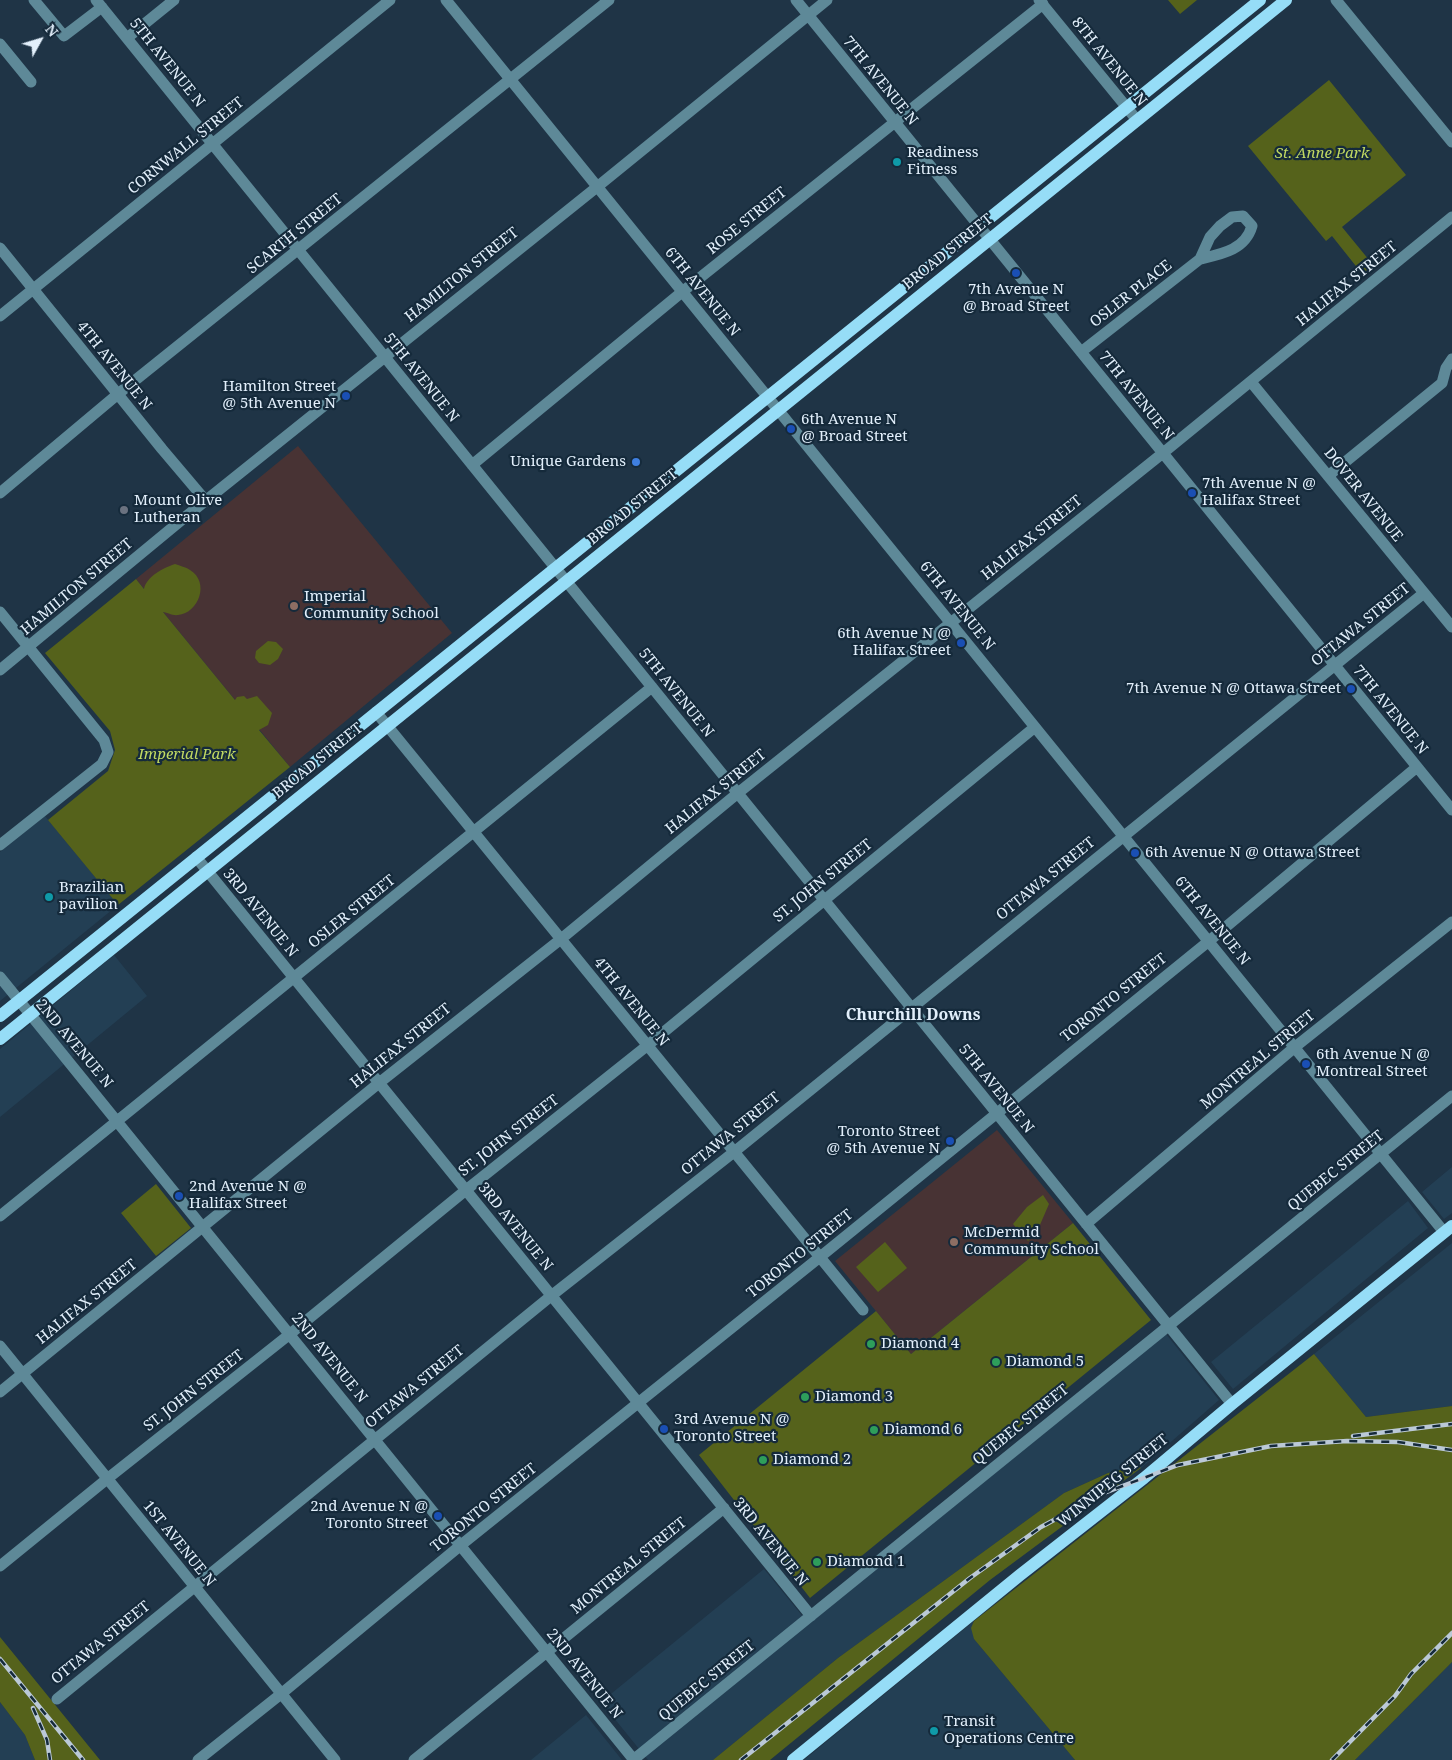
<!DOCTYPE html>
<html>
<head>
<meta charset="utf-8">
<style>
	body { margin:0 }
	#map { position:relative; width:1452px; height:1760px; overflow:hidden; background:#1f3446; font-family:"Noto Serif",serif }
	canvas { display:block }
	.north { position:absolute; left:15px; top:15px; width:50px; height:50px; -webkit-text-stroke:4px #152a3b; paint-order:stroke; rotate:51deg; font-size:14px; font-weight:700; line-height:20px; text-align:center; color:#e2effb }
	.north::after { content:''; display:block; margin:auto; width:18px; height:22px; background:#e2effb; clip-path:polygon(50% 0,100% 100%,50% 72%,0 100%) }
</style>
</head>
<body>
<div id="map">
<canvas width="1452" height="1760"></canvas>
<div class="north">N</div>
</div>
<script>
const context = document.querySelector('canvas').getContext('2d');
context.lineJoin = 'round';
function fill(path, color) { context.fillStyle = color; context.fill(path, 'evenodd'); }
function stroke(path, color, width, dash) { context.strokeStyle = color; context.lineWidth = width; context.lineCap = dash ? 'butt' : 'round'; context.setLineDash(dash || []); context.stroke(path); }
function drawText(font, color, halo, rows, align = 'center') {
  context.font = font + ' "Noto Serif",serif'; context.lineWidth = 4.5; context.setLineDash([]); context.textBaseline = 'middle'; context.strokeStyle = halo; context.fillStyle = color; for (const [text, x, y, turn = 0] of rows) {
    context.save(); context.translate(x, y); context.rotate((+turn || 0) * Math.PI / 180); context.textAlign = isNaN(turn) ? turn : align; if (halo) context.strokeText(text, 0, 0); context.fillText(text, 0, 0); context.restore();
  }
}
fill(new Path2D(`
	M45 816 118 905 0 1001V852Z
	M114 955 147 996 0 1117V1049Z
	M1452 1167V1213L1444 1219 1422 1192Z
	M1408 1201 1428 1228 1233 1389 1211 1362Z
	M1452 1243V1406L1366 1417 1314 1354Z
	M1166 1334 1219 1400 1141 1468 1132 1462 1121 1470 1108 1473 1064 1493 838 1658 713 1760H648L601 1702 764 1569 809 1624Z
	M974 1621V1639L1075 1760H804Z
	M1452 1662V1760H1355Z
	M0 1702 25 1735 35 1760H0Z
	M586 1715 622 1760H531Z`), '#233f54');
fill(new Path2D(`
	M298 446 452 633 290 767 136 579Z
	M997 1130 1073 1223 911 1354 835 1261Z`), '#483334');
fill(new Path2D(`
	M1168 0H1197L1180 14Z
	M1329 80 1406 175 1342 227 1374 266 1363 275 1332 236 1326 241 1248 146Z
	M175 564C180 566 186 567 190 570 210 582 199 613 178 615 173 616 166 612 163 612L235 700 237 697 244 696 247 699 257 696 272 713 268 725 259 730 290 767 118 905 48 820 108 771 115 750 110 731 45 653 136 579 144 589C147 576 163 568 175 564Z
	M268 641 276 642 283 649 278 659 270 665 259 663 255 658 256 651Z
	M156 1184 191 1228 156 1256 121 1213Z
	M1043 1195 1049 1204 1036 1234 1028 1241 1013 1224 1027 1207Z
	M1073 1223 1151 1320 810 1598 699 1455 876 1311 911 1354Z
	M885 1242 907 1268 878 1292 856 1267Z
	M1314 1354 1366 1417 1452 1406V1662L1355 1760H1075L974 1639 971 1628 974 1621Z
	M1132 1462 1141 1468 990 1580 770 1760H713L838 1658 1064 1493 1108 1473 1121 1470Z
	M0 1637 100 1760H35L25 1735 0 1702Z`), '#55621b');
stroke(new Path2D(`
	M34 0 64 36 102 7
	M96 0 1232 1404
	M446 0 1444 1232
	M796 0 1452 810
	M1039 0 1137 120
	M1336 0 1452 142
	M127 38 174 0
	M0 44 31 82
	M0 248 162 449 206 501
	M0 316 390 0
	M1081 352 1200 259C1222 254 1245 250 1252 226L1243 216 1232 217 1220 226 1210 237 1200 259
	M1251 382 1452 627
	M472 465 682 292 1043 4
	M1328 476 1442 383 1446 368 1452 359
	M0 493 118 394 609 0
	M0 612 104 740 108 752 102 764 0 845
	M0 670 184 518 597 187 827 0
	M376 712 863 1310
	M196 857 811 1616
	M0 977 634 1760
	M0 1216 652 687
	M1086 1224 1295 1047 1452 922
	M0 1346 335 1760
	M0 1392 379 1083 561 939 738 793 1163 453 1452 217
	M0 1566 107 1479 290 1334 466 1190 648 1045 1035 727
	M57 1699 551 1296 734 1152 1424 593
	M198 1760 281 1694 461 1545 820 1257 1209 941 1417 767
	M414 1760 724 1508
	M633 1760 1452 1096`), '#5e8998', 11);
stroke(new Path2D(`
	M0 1016 1260 0
	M0 1039 1286 0
	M793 1760 1020 1575 1144 1478 1232 1404 1452 1226`), '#96ddf7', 12);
const rail = new Path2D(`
	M1353 1436 1452 1424
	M0 1659 83 1760
	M33 1708 47 1740 50 1760
	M741 1760 970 1578 1041 1527 1104 1493 1178 1465 1271 1446 1347 1441 1398 1442 1452 1450
	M1332 1760 1395 1696 1411 1674 1452 1633`);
stroke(rail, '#bbc9d7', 4.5);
stroke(rail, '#152a3b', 2.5, [8]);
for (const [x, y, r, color] of [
	[897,162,5,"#0f9aa8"],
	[1016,273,5,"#1a4fb4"],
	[346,396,5,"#1a4fb4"],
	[791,429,5,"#1a4fb4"],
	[636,462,5,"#3f7fe0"],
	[1192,493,5,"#1a4fb4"],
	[124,510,5,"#6b7280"],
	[294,606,5,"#8d6e63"],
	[961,643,5,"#1a4fb4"],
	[1351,689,5,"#1a4fb4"],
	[1135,853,5,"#1a4fb4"],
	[49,897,5,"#0f9aa8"],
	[1306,1064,5,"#1a4fb4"],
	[950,1141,5,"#1a4fb4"],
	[179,1196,5,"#1a4fb4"],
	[954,1242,5,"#8d6e63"],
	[871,1344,5,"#2e9e5b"],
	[996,1362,5,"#2e9e5b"],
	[805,1397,5,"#2e9e5b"],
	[664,1429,5,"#1a4fb4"],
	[874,1430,5,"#2e9e5b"],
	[763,1460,5,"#2e9e5b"],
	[438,1516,5,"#1a4fb4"],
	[817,1562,5,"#2e9e5b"],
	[934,1731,5,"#0f9aa8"]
]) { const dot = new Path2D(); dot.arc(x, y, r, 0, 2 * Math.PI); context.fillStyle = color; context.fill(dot); stroke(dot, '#152a3b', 2); }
drawText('15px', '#e2effb', '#152a3b', [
	["8TH AVENUE N",1109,62,51],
	["5TH AVENUE N",167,63,51],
	["7TH AVENUE N",880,81,51],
	["CORNWALL STREET",186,146,-39],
	["ROSE STREET",747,221,-39],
	["SCARTH STREET",295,234,-39],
	["BROAD STREET",948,252,-39],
	["HAMILTON STREET",462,275,-39],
	["HALIFAX STREET",1347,284,-39],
	["6TH AVENUE N",702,292,51],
	["OSLER PLACE",1131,294,-38],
	["4TH AVENUE N",114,366,51],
	["5TH AVENUE N",421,378,51],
	["7TH AVENUE N",1136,396,51],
	["DOVER AVENUE",1363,495,51],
	["BROAD STREET",633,507,-39],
	["HALIFAX STREET",1032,538,-39],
	["HAMILTON STREET",77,587,-40],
	["6TH AVENUE N",957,606,51],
	["OTTAWA STREET",1361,625,-39],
	["5TH AVENUE N",676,693,51],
	["7TH AVENUE N",1390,710,51],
	["BROAD STREET",318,761,-39],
	["HALIFAX STREET",716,792,-39],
	["OTTAWA STREET",1046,879,-39],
	["ST. JOHN STREET",823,881,-39],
	["OSLER STREET",352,912,-39],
	["3RD AVENUE N",260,913,51],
	["6TH AVENUE N",1212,921,51],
	["TORONTO STREET",1114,998,-39],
	["4TH AVENUE N",631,1002,51],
	["2ND AVENUE N",74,1044,50],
	["HALIFAX STREET",401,1046,-39],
	["MONTREAL STREET",1258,1060,-40],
	["5TH AVENUE N",996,1089,51],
	["OTTAWA STREET",731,1134,-39],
	["ST. JOHN STREET",509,1136,-38],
	["QUEBEC STREET",1336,1171,-39],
	["3RD AVENUE N",515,1227,51],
	["TORONTO STREET",800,1254,-39],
	["HALIFAX STREET",87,1302,-39],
	["2ND AVENUE N",329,1358,51],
	["OTTAWA STREET",415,1387,-39],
	["ST. JOHN STREET",194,1391,-38],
	["QUEBEC STREET",1021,1425,-39],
	["WINNIPEG STREET",1113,1481,-39],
	["TORONTO STREET",484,1508,-39],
	["3RD AVENUE N",770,1542,51],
	["1ST AVENUE N",179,1544,51],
	["MONTREAL STREET",629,1566,-39],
	["OTTAWA STREET",101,1643,-39],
	["2ND AVENUE N",584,1674,51],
	["QUEBEC STREET",707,1681,-39]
]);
drawText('15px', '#e2effb', '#152a3b', [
	["Readiness",907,153],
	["Fitness",907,170],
	["7th Avenue N",1016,290,"center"],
	["@ Broad Street",1016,307,"center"],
	["Hamilton Street",336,387,"right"],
	["@ 5th Avenue N",336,404,"right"],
	["6th Avenue N",801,420],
	["@ Broad Street",801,437],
	["Unique Gardens",626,462,"right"],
	["7th Avenue N @",1202,484],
	["Halifax Street",1202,501],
	["Mount Olive",134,501],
	["Lutheran",134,518],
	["Imperial",304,597],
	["Community School",304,614],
	["6th Avenue N @",951,634,"right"],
	["Halifax Street",951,651,"right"],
	["7th Avenue N @ Ottawa Street",1341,689,"right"],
	["6th Avenue N @ Ottawa Street",1145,853],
	["Brazilian",59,888],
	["pavilion",59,905],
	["6th Avenue N @",1316,1055],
	["Montreal Street",1316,1072],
	["Toronto Street",940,1132,"right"],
	["@ 5th Avenue N",940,1149,"right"],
	["2nd Avenue N @",189,1187],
	["Halifax Street",189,1204],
	["McDermid",964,1233],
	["Community School",964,1250],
	["Diamond 4",881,1344],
	["Diamond 5",1006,1362],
	["Diamond 3",815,1397],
	["3rd Avenue N @",674,1420],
	["Toronto Street",674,1437],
	["Diamond 6",884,1430],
	["Diamond 2",773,1460],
	["2nd Avenue N @",428,1507,"right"],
	["Toronto Street",428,1524,"right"],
	["Diamond 1",827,1562],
	["Transit",944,1722],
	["Operations Centre",944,1739]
], 'left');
drawText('italic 15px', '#c1d962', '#152a3b', [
	["St. Anne Park",1322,154],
	["Imperial Park",187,755]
]);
drawText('bold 16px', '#e2effb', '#152a3b', [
	["Churchill Downs",913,1015]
]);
</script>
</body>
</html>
